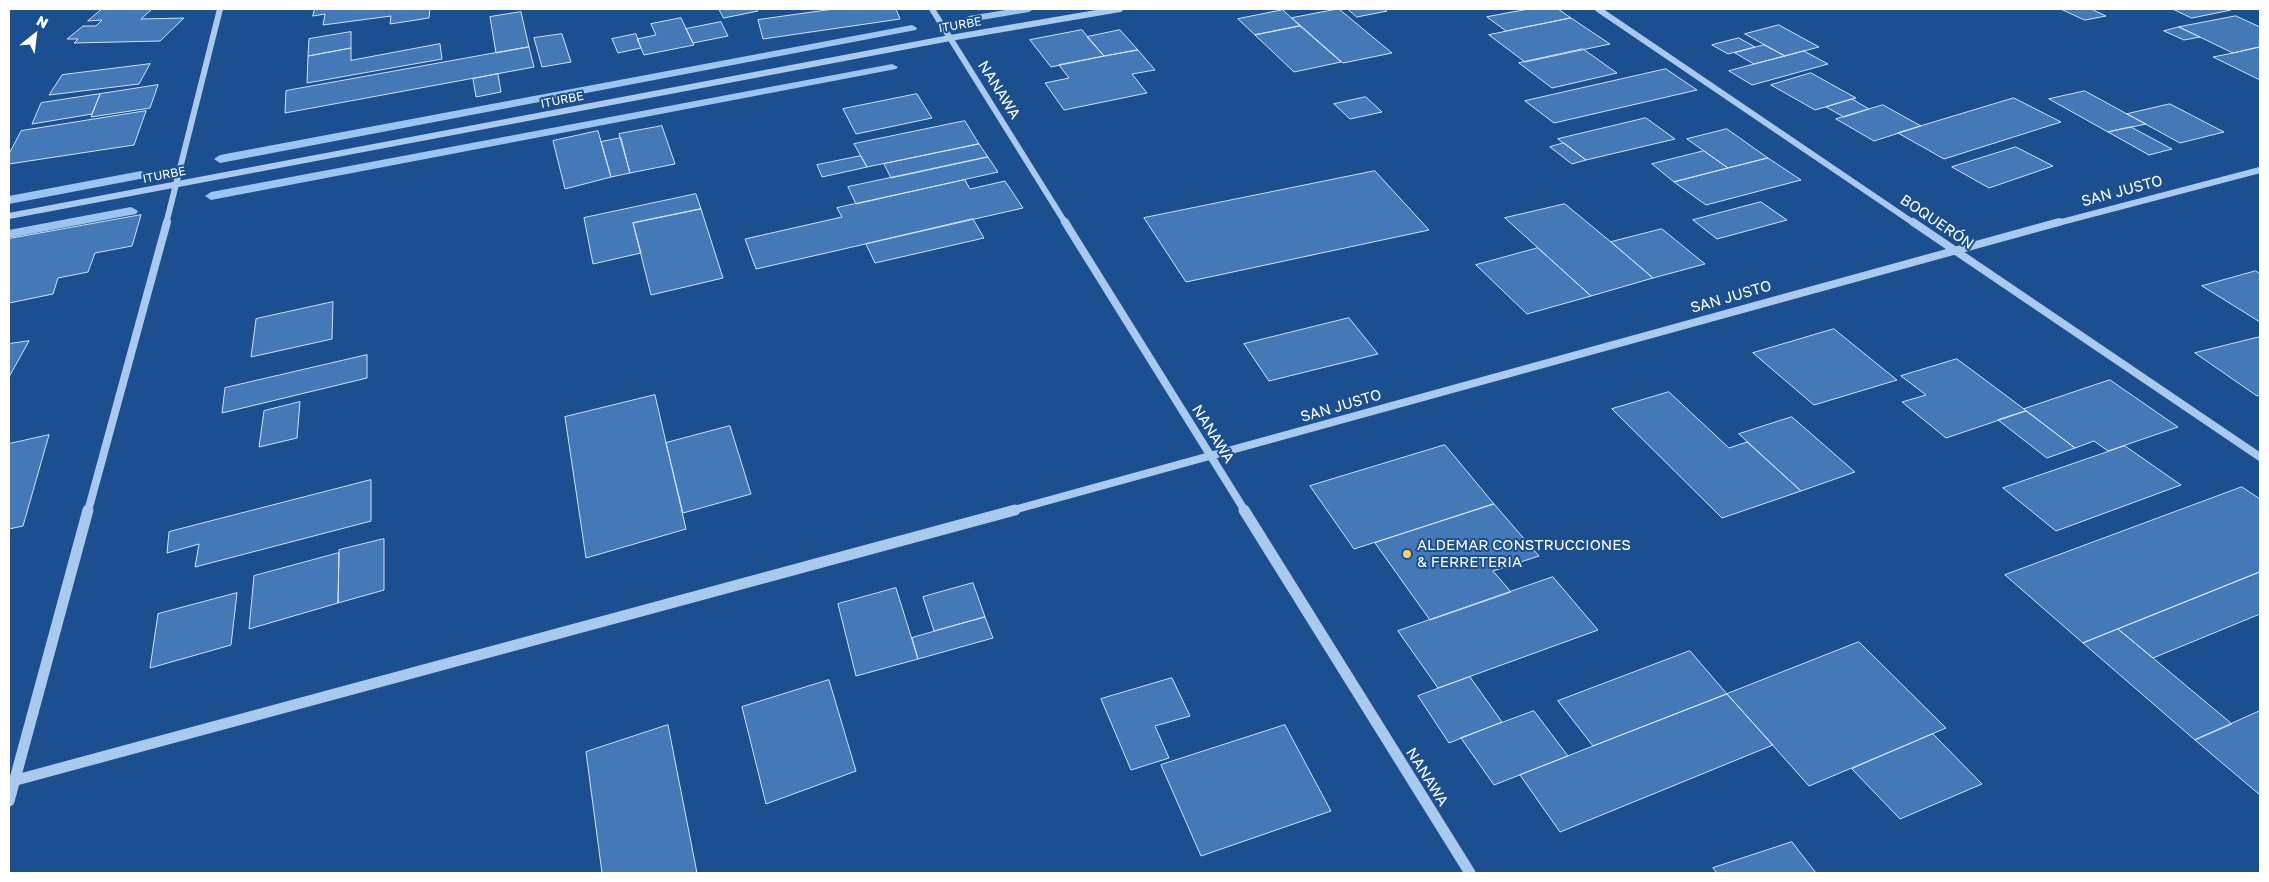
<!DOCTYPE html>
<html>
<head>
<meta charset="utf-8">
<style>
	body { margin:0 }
	#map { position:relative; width:2269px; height:882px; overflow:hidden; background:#1b4f8f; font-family:"Golos Text",sans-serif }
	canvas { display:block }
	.frame { position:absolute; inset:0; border:10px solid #fff; pointer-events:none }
	.north { position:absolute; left:10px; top:10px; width:50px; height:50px; -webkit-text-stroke:4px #1b4f8f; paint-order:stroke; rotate:29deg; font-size:14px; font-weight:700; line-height:20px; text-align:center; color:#fff }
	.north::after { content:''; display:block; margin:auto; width:18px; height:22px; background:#fff; clip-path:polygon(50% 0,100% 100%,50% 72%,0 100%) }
</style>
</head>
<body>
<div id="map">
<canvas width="2269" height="882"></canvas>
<div class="frame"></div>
<div class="north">N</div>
</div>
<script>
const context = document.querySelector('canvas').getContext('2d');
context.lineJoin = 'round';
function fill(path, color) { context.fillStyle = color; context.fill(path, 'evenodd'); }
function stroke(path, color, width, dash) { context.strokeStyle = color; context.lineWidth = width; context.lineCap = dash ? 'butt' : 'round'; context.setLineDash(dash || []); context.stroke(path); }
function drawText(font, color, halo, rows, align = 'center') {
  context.font = font + ' "Golos Text",sans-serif'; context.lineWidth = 4; context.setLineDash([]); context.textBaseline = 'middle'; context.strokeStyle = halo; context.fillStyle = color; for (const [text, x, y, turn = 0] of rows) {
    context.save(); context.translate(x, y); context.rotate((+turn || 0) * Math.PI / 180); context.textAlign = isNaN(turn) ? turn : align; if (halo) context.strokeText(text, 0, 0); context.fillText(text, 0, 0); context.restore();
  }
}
fill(new Path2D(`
	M1012 9H1034L1029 12 969 22 964 19 969 16Z
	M912 25 917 28 916 30 220 163 214 159 220 155Z
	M892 64 898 67 896 69 211 200 205 196 211 192Z
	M141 171 147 175 145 178 9 204V196Z
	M131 207 138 211 136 214 9 238V230Z`), '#9cc4f0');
const building = new Path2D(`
	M102 9H152L141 19 184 18 160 41 74 43 78 39H67L83 26H96L102 20 88 21Z
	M315 9H430L429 18 390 24 391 16 323 25 325 14 313 16Z
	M719 9H757L758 11 724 18Z
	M834 9H896L900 19 763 39 758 20Z
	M1339 9 1392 53 1343 63 1292 18Z
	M1348 9H1384L1387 11 1357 17Z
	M1529 9H1558L1571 18 1506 31 1487 17Z
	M2061 9H2091L2106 16 2085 20Z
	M2173 9H2228L2231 10 2192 18Z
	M1283 10 1300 26 1255 35 1238 19Z
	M521 12 529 47 496 53 490 17Z
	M2236 16 2260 27V47L2233 53 2179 27Z
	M681 18 694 45 644 55 637 39 656 35 651 24Z
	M1571 18 1610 44 1525 62 1489 35Z
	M721 22 728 36 693 43 686 29Z
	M1779 25 1819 47 1785 56 1745 34Z
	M1300 26 1341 62 1294 72 1255 35Z
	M2179 27 2200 37 2184 40 2164 31Z
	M1082 30 1104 56 1051 67 1030 40Z
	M1120 30 1138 50 1104 56 1087 37Z
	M351 32V48L308 56 309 39Z
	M562 34 571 62 542 67 534 38Z
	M636 34 641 48 618 53 612 39Z
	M1739 38 1755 47 1728 54 1712 45Z
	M440 44 442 59 307 83 308 56 351 48V60Z
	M1764 45 1785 56 1754 64 1735 53Z
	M529 47 534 67 285 113 286 91Z
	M2260 47V80L2213 57 2233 53Z
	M1583 49 1617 73 1552 88 1519 63Z
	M1138 50 1155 70 1132 74 1147 93 1064 110 1045 83 1069 78 1059 65Z
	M1804 51 1828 64 1752 85 1729 71Z
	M150 64 139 84 49 95 62 75Z
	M1666 69 1697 90 1554 123 1525 101Z
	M1811 73 1856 98 1815 110 1771 85Z
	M498 74 501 92 476 97 473 79Z
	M158 85 150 108 91 117 100 94Z
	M2085 91 2127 114 2146 124 2108 132 2049 99Z
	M100 94 92 114 32 124 41 103Z
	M917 94 932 118 856 134 843 109Z
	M1366 97 1382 112 1350 119 1334 104Z
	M2014 98 2061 122 1944 159 1898 133Z
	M1852 99 1869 109 1844 117 1826 107Z
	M2170 104 2224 132 2180 143 2127 114Z
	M1883 105 1921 126 1874 141 1836 119Z
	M146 111 134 145 9 164V154L21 131Z
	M1646 118 1675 139 1586 160 1558 139Z
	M965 121 979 144 867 167 854 144Z
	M662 126 675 164 630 173 619 134Z
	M2131 127 2172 149 2149 155 2108 132Z
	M1727 129 1768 158 1728 168 1687 139Z
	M598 131 611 177 565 189 553 141Z
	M621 138 630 173 611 177 601 142Z
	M1564 143 1586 160 1572 164 1550 147Z
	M979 144 988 157 891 178 884 164Z
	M2016 147 2053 166 1989 188 1952 167Z
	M1704 151 1728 168 1674 182 1652 164Z
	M861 156 867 167 822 177 817 165Z
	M988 157 998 172 856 204 848 187Z
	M1768 158 1801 180 1706 205 1674 182Z
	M1375 171 1429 230 1186 282 1144 218Z
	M965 180 970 189 1005 181 1023 208 756 269 745 239 842 217 837 208Z
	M696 194 701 209 633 223 641 253 593 264 584 218Z
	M1761 202 1787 220 1717 239 1693 220Z
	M1565 204 1611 242 1653 278 1591 296 1505 218Z
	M701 209 723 278 651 295 633 223Z
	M141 215 132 246 95 253 88 272 58 278 53 294 9 303V239Z
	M973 219 984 238 875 263 866 244Z
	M1662 229 1705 264 1653 278 1611 242Z
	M1538 248 1591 296 1527 314 1476 265Z
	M2256 271 2260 274V322L2202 286Z
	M333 302 332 339 251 357 256 319Z
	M1349 318 1378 354 1269 381 1244 344Z
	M1834 329 1897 380 1814 405 1753 353Z
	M2260 337V395L2257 396 2195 353Z
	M29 341 9 377V344Z
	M367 355V378L222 413 225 388Z
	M1957 359 2024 409 2026 411 1946 438 1902 402 1926 395 1901 376Z
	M2110 380 2178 427 2108 451 2094 441 2075 448 2024 409Z
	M1669 392 1729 448 1747 442 1801 491 1722 518 1612 409Z
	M655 395 686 529 586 558 565 417Z
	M300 402 297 438 259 447 264 411Z
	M2026 411 2075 448 2047 458 1998 420Z
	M1792 417 1855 472 1801 491 1739 434Z
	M730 426 751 494 683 513 666 443Z
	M49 435 23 526 9 529V444Z
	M1445 445 1494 504 1354 549 1310 486Z
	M2125 446 2181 485 2056 531 2003 488Z
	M371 480V521L195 567 199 544 167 553 169 532Z
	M2242 487 2260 499V572L2083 643 2005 575Z
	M1494 504 1539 556 1493 571 1511 592 1430 620 1375 543Z
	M384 539V590L338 603 339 550Z
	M339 553 338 603 249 629 254 576Z
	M2260 572V614L2153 658 2118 629Z
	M1553 577 1598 630 1438 688 1398 631Z
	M973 583 985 617 934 631 923 597Z
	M896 588 918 659 856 676 838 604Z
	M237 593 231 645 150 668 158 614Z
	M985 617 993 638 918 659 912 638Z
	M2118 629 2153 658 2232 724 2195 740 2083 643Z
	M1859 642 1946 728 1809 786 1727 694Z
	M1690 651 1727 694 1593 746 1558 701Z
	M1470 677 1502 722 1449 743 1418 696Z
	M1172 678 1190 716 1155 726 1169 758 1131 770 1101 699Z
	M829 680 856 771 766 804 742 707Z
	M1727 694 1773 745 1560 832 1520 775Z
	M1534 711 1568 756 1494 785 1461 738Z
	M2260 711V795L2195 740Z
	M668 725 697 873H602L586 752Z
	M1285 725 1331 811 1201 856 1161 765Z
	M1933 734 1982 784 1900 819 1852 769Z
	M1792 842 1816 873H1717L1713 868Z`);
fill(building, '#4478b7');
stroke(building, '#cfe3fa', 1);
stroke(new Path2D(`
	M932 9 1066 224
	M1598 9 1915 224
	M9 216 950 38 1120 9
	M166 224 220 9
	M2054 224 2260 170`), '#a9c9ee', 6);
stroke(new Path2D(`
	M1065 222 1245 511
	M1913 222 2260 457
	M88 511 167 222
	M1010 511 2059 222`), '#a9c9ee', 8);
stroke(new Path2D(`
	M1244 510 1470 873
	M9 782 1015 510
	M9 801 88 510`), '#a9c9ee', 11);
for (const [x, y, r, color] of [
	[1407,554,5,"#ffd166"]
]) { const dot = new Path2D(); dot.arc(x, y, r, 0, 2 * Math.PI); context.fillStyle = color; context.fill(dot); stroke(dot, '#1b4f8f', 2); }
drawText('12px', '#fff', '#1b4f8f', [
	["ITURBE",960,25,-10],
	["ITURBE",562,100,-11],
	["ITURBE",164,175,-11]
]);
drawText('15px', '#fff', '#1b4f8f', [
	["NANAWA",999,90,58],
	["SAN JUSTO",2122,191,-15],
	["BOQUERÓN",1937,222,34],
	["SAN JUSTO",1731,297,-16],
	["SAN JUSTO",1341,406,-16],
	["NANAWA",1213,434,58],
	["NANAWA",1427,777,58]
]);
drawText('15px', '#fff', '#1b4f8f', [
	["ALDEMAR CONSTRUCCIONES",1417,545],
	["& FERRETERIA",1417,562]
], 'left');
</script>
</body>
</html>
